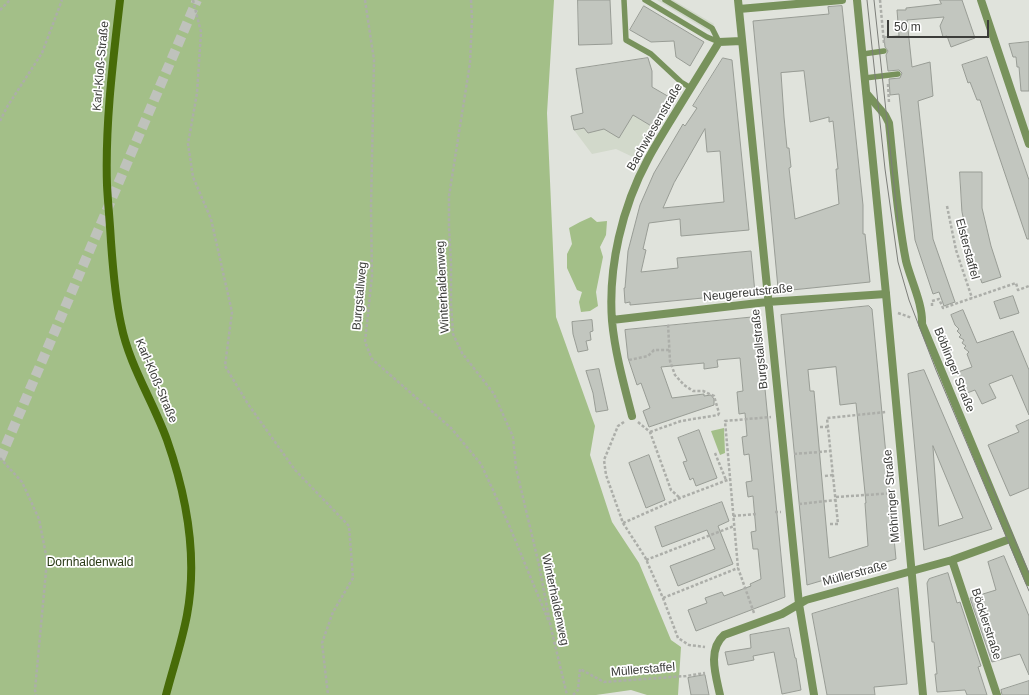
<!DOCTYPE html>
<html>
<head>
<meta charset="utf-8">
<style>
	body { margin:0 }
	#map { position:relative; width:1029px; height:695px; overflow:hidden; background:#e0e3dc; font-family:Arial,sans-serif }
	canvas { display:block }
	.scale { position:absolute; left:887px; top:20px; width:102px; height:18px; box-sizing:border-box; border:2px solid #3c3d3a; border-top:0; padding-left:5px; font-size:12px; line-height:14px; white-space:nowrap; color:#3c3d3a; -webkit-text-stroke:3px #fff; paint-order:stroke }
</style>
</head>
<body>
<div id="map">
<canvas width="1029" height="695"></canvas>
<div class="scale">50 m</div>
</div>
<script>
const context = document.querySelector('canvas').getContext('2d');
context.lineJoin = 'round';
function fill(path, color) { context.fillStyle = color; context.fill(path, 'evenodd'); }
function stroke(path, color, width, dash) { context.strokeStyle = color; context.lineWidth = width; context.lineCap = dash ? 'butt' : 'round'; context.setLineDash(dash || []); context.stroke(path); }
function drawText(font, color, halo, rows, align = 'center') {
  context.font = font + ' Arial,sans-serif'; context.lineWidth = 3.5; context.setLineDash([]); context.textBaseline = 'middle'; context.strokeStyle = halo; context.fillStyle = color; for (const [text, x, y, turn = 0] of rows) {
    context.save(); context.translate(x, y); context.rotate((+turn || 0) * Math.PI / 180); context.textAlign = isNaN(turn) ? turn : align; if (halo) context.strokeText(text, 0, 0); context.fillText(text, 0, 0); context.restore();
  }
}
fill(new Path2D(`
	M657 0H673L714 24 710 32Z
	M624 104 638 118 653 127 635 158 616 149 592 154 574 130 571 116Z`), '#d2d9cb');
fill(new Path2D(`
	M0 0H554L547 113 556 317 595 426 590 455 612 522 639 563 671 640 681 647 678 695H647L631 690 596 695H0Z
	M591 217 597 222 607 221 606 235 600 247 603 257 596 292 598 306 590 311 581 312 579 302 582 292 577 290 567 268V254L572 244 569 228 580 222Z
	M724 428 725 453 720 455 711 431Z`), '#a3bf88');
const building = new Path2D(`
	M578 0H610L612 44 579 45Z
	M940 0H962L975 38 951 47 947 36 943 37 940 26 944 17 907 20 912 67 930 62 933 96 918 101 933 239 955 302 944 306 939 292 933 294 915 240 899 94 890 95 889 79 900 78 902 73 899 70 888 71 886 55 888 51 885 47 884 37 899 36 897 10H906V8L941 4Z
	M644 6 704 42 690 66 676 57 674 41 651 42 630 30Z
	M842 6 863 205V234H865L870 282 782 291 778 288 753 21 829 14 828 7ZM804 71 810 122 829 117V122L833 121 838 169H836L839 204 795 219 789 168 791 167 789 148H787L784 117 781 73Z
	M1029 42V91H1021L1019 67H1017L1016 57H1013L1009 44Z
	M987 57 1029 180V239H1027L980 100H977L970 82 968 83 962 65Z
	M648 58 652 71V87L671 98 653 127 633 115 619 138 604 129 588 133 584 128 574 130 571 116 583 113 576 69Z
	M723 58 732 60 749 230 681 236 680 219 649 223 643 249 646 250 641 272 678 268 677 258 751 251 755 293 630 305V302L625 303 624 288H625L628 251 640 205 654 173 683 124 685 126 697 108 693 106ZM705 129 707 152 720 151 724 202 663 208 674 183Z
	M960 172H982V208L991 246 1001 277 982 283 971 253 962 212Z
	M1013 296 1019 313 1000 319 994 302Z
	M869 306 872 309 896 559 807 585 781 315ZM836 367 840 405 856 403 866 503H865L868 546 829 558 814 391H810L808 370Z
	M963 310 977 343 1013 331 1029 370V415L1012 375 989 384 996 398 982 404 975 390 967 393 958 372 972 367 967 354 969 352 964 348 966 346 962 343 964 340 959 337 961 335 957 331 959 329 955 325 951 315Z
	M755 317 758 320 760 337 785 597 696 631 688 610 707 603 705 598 722 592 724 596 751 586 750 584 761 579 758 549H753L751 532 756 531 753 496 748 497 746 482 752 481 749 454 744 455 742 437 747 436 745 413 739 414 737 392 743 391 740 358 717 360 718 367 704 369V363L661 367 672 398 704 394V396L711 395 714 399V405L649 427 643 411 650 408 641 383 637 385 628 358 625 330Z
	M592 320 593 331 590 332 591 340 586 341 588 350 578 352 573 334 572 322Z
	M599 369 608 410 596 412 593 393 586 371Z
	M924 370 992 529 924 550 908 374ZM933 446 963 518 939 526Z
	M1029 420V488L1010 496 988 445 1019 432 1016 426Z
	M699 430 717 478 696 486 693 478 690 480 683 462 687 461 678 438Z
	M649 455 665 500 646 508 629 463Z
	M722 502 729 521 718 526 733 564 678 586 670 566 715 549 707 530 662 547 655 527Z
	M1004 556 1029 616V675L1020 654 992 662 970 598 996 590 988 562Z
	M948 573 957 603 960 602 981 666 978 667 987 695H967L965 690 937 692 935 674H937L934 642H932L927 583 929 579Z
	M898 588 907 684 874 687 875 695H827L812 614Z
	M789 628 795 658H796L801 690 782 694 774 652 753 656 754 660 728 665 725 652 751 648 750 635Z
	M705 675 709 695H691L688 678Z
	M1029 681V695H1002L1001 690Z`);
fill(building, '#c2c6bf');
stroke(building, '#989c95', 1);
stroke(new Path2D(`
	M0 459 197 0`), '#bfc2bc', 10, [10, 5]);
stroke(new Path2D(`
	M193 0 201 32 197 93 188 144 193 177 211 219 232 312 225 366 248 404 295 470 349 526 353 578 333 612 322 643 328 695
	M365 0 374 60 371 208 372 276 365 342 372 359 451 428 481 464 509 525 549 622
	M471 0 472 19 470 63 449 196V227L451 264V304L453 334 462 353 494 394 513 437 516 468 539 565 551 628 567 695
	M880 0 884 43
	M0 10 10 0
	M888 84 889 103
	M0 121 7 107 42 53 62 0
	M947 206 956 250 972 298
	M932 306V301L939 299 943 308 1016 283 1018 290 1029 286
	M898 313 912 318
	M629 360 648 356 654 350H669
	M624 422 618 426 604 460 606 475 623 523 645 557 663 598 678 638 689 645 705 647
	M638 422 650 432 671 490 680 498
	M820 427H828
	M650 432 681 421 718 415 719 413 714 396 703 391H693L684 385 675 375 670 361 668 324
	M715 453 726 480
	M794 454 831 451
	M0 458 22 482 39 519 47 560 35 690 36 695
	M825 476 833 475
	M836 497 895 493
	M799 504 836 500
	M775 512H781
	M733 516 756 514
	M623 523 680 498 730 479
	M830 524H838L827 418 886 412
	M646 560 734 526
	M663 598 738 568
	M754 613 738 568 725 421 771 417
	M573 695 578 690 580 669 604 682 686 676 705 673`), '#acaea9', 2.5, [3, 2]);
stroke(new Path2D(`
	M624 0 626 40 651 54 681 82 691 88
	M645 0 707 37 719 42
	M665 0 712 28 719 42
	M863 54 884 51
	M865 78 898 74`), '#78925c', 5.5);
stroke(new Path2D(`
	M738 0 799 604 814 695
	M981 0 1029 144
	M739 9 842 0
	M867 94 885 115 889 123C894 169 897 216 906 261 911 281 923 304 922 324L1029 582
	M612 320 767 302 886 294
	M632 416C624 385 615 353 612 321 608 267 622 207 648 159 655 146 663 133 671 120 687 94 703 68 719 42L741 41
	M952 560 997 695
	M720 695C716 676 707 650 724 635L782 614 806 600 952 560 1010 539`), '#78925c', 8);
stroke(new Path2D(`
	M857 0 886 294 923 695`), '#78925c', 8);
stroke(new Path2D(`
	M120 0C113 61 105 124 107 185 108 204 110 223 111 242 113 270 115 297 121 324 129 365 153 401 167 440 187 497 198 556 187 615 182 642 173 668 166 695`), '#476b08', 8);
stroke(new Path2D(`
	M867 0 885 169 898 262 909 300 936 370 1029 591
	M874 0 898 222
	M980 459 1029 573`), '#7c7e79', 1);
drawText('12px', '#3c3d3a', '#fff', [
	["Karl-Kloß-Straße",101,66,-85],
	["Bachwiesenstraße",655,127,-60],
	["Elsterstaffel",967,249,75],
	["Winterhaldenweg",443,287,-93],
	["Neugereutstraße",748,293,-6],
	["Burgstallweg",360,296,-85],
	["Burgstallstraße",760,349,-96],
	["Böblinger Straße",954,370,68],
	["Karl-Kloß-Straße",156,381,67],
	["Möhringer Straße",892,496,-95],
	["Müllerstraße",855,574,-15],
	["Winterhaldenweg",555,600,78],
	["Böcklerstraße",986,624,72],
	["Müllerstaffel",643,670,-5]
]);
drawText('12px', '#2a3a16', '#fff', [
	["Dornhaldenwald",90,563]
]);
</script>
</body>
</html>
